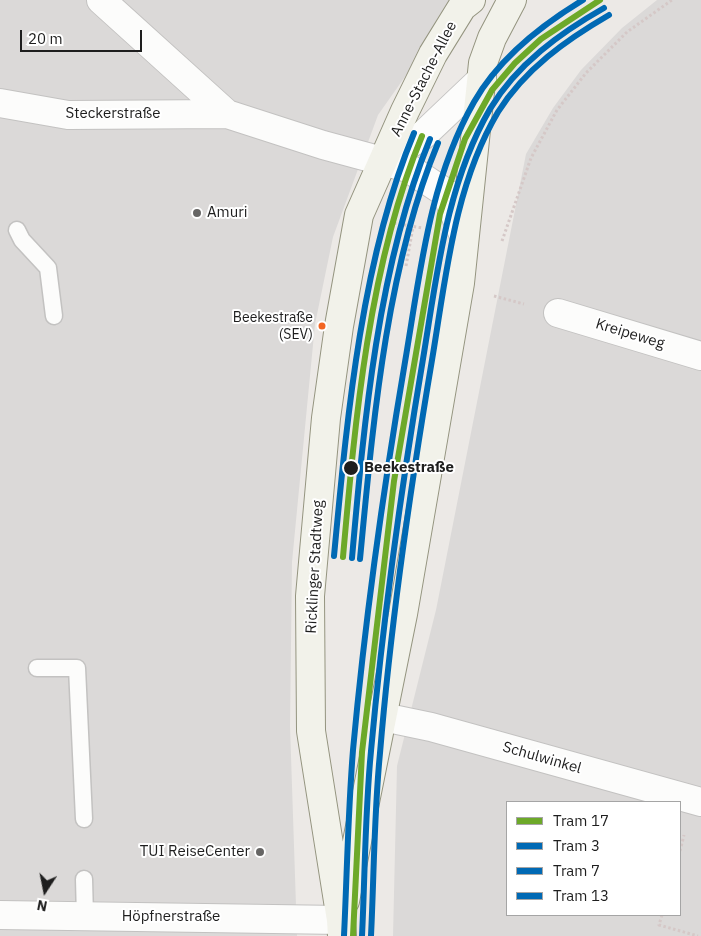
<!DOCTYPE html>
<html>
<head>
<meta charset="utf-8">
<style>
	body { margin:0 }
	#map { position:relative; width:701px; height:936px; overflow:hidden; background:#ece9e6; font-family:"IBM Plex Sans",sans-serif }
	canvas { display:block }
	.legend { position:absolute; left:506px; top:801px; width:175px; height:115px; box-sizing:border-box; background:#fff; border:1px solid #a5a5a5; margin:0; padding:6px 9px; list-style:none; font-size:15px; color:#1e1e1e }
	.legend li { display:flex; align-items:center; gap:10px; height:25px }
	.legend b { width:25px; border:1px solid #a5a5a5 }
	.north { position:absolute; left:20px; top:866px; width:50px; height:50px; -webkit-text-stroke:4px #fff; paint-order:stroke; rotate:191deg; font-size:14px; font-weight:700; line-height:20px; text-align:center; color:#1e1e1e }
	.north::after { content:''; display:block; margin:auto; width:18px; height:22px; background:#1e1e1e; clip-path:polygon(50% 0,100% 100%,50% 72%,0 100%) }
	.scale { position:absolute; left:20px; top:30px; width:122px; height:22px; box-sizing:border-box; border:2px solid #1e1e1e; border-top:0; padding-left:6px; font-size:15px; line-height:18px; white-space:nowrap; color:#1e1e1e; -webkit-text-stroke:4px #fff; paint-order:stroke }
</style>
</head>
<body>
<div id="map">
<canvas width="701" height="936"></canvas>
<ul class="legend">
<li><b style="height:6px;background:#6da929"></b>Tram 17</li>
<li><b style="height:6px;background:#0069b4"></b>Tram 3</li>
<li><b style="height:6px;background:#0069b4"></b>Tram 7</li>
<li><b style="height:6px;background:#0069b4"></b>Tram 13</li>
</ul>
<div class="north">N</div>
<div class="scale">20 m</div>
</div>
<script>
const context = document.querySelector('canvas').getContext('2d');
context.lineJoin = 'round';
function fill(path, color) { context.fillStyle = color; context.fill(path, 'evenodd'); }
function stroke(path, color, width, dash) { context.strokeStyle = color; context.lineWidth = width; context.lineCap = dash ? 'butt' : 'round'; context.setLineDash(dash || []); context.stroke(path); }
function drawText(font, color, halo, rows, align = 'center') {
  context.font = font + ' "IBM Plex Sans",sans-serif'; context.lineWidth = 4; context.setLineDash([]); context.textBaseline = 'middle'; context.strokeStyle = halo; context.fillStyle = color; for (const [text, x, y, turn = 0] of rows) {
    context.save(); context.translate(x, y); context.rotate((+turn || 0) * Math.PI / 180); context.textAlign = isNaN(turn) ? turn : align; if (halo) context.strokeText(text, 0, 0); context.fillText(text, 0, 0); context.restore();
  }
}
fill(new Path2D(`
	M0 0H459L378 115 333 237 315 324 292 562 290 726 297 936H0Z
	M657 0H701V936H393L397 766 436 610 526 154 553 108 581 70 622 28ZM507 802H680V915H507Z`), '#dbd9d8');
const lane = new Path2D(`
	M17 230 22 240 48 268 54 316
	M37 668H77L84 819
	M84 879 85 917`);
const street = new Path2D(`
	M101 0 227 114 323 145 408 168 446 193 464 236
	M0 103 68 115 227 114
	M383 161 422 136 482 79
	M558 313 701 356
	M383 717 431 727 701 802
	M0 915 341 920`);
const secondary = new Path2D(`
	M345 901 403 614 460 283 483 63 492 38 512 0
	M342 936 341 920 311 731 310 596 326 418 339 326 359 215 405 111 433 54 462 7 471 0`);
stroke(lane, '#c3c2c1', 19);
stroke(street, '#c3c2c1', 30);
stroke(secondary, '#94947f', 30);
stroke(new Path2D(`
	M394 223 422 228
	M502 241 531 158 557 110 586 73 627 32 672 0
	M406 266 413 227
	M494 296 524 304
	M680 851 684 835
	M662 915 659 925 698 936`), '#d5c8c7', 3, [2.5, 2.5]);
stroke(lane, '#fcfcfb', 16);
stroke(street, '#fcfcfb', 28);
stroke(secondary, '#f2f2ea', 28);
stroke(new Path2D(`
	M343 557C355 421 369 263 422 136
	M353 936 362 752 394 481 440 214 465 139 492 90 515 63 541 39 600 0`), '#6da929', 6);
stroke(new Path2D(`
	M352 558C364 422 378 265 430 139
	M362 936C365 875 365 812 371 751 383 620 401 489 423 359 437 275 446 185 490 109 517 64 560 33 604 8`), '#0069b4', 6);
stroke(new Path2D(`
	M334 556C347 419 361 260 414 133
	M344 936C347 874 348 812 353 750 365 620 383 491 405 362 420 274 429 181 474 102 499 58 540 26 583 0`), '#0069b4', 6);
stroke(new Path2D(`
	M360 559C373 424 386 268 438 143
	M371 936C374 875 374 814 380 753 391 621 410 490 432 360 446 277 454 186 498 112 525 69 566 40 609 15`), '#0069b4', 6);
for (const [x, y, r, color] of [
	[197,213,5,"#666564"],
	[322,326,4.5,"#f26522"],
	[351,468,8,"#1e1e1e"],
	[260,852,5,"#666564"]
]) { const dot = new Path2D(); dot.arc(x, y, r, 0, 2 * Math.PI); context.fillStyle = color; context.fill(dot); stroke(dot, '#fff', 2); }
drawText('14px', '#1e1e1e', '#fff', [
	["Beekestraße",313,318],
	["(SEV)",313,335]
], 'right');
drawText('15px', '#1e1e1e', '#fff', [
	["Anne-Stache-Allee",424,79,-63],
	["Steckerstraße",113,114],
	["Kreipeweg",630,334,17],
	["Ricklinger Stadtweg",315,567,-87],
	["Schulwinkel",542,758,16],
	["Höpfnerstraße",171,917]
]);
drawText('15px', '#1e1e1e', '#fff', [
	["Amuri",207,213],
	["TUI ReiseCenter",250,852,"right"]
], 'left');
drawText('bold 15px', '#1e1e1e', '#fff', [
	["Beekestraße",364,468]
], 'left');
</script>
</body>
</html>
